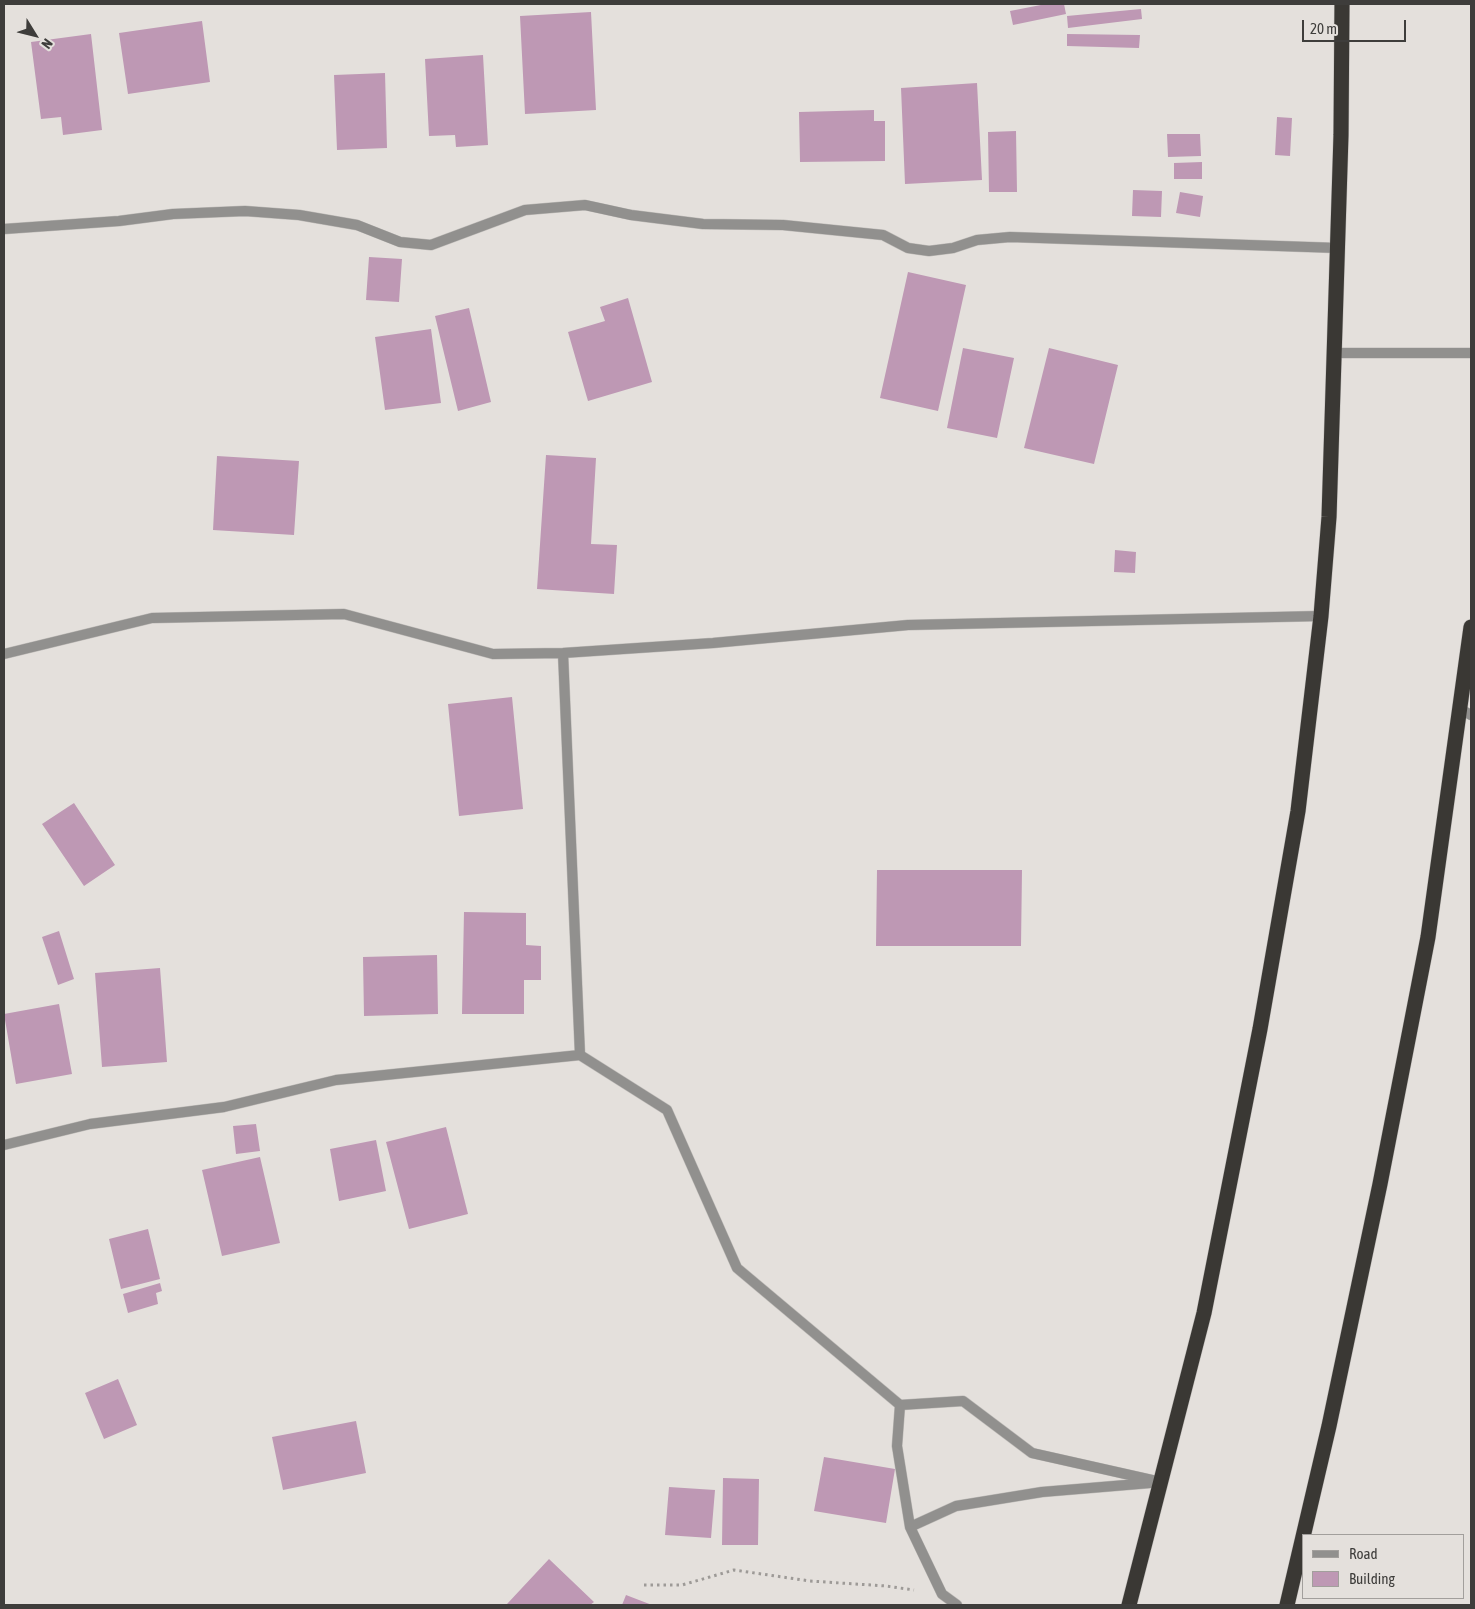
<!DOCTYPE html>
<html>
<head>
<meta charset="utf-8">
<style>
	body { margin:0 }
	#map { position:relative; width:1475px; height:1609px; overflow:hidden; background:#e4e0dc; font-family:"Asap Condensed",sans-serif }
	canvas { display:block }
	.frame { position:absolute; inset:0; border:5px solid #3e3d3b; pointer-events:none }
	.legend { position:absolute; left:1302px; top:1534px; width:162px; height:65px; box-sizing:border-box; background:#e4e0dc; border:1px solid #a29f9c; margin:0; padding:6px 9px; list-style:none; font-size:15px; color:#3e3d3b }
	.legend li { display:flex; align-items:center; gap:10px; height:25px }
	.legend b { width:25px; border:1px solid #a29f9c }
	.north { position:absolute; left:10px; top:10px; width:50px; height:50px; -webkit-text-stroke:4px #e4e0dc; paint-order:stroke; rotate:126deg; font-size:14px; font-weight:700; line-height:20px; text-align:center; color:#3e3d3b }
	.north::after { content:''; display:block; margin:auto; width:18px; height:22px; background:#3e3d3b; clip-path:polygon(50% 0,100% 100%,50% 72%,0 100%) }
	.scale { position:absolute; left:1302px; top:20px; width:104px; height:22px; box-sizing:border-box; border:2px solid #3e3d3b; border-top:0; padding-left:6px; font-size:15px; line-height:18px; white-space:nowrap; color:#3e3d3b; -webkit-text-stroke:4px #e4e0dc; paint-order:stroke }
</style>
</head>
<body>
<div id="map">
<canvas width="1475" height="1609"></canvas>
<div class="frame"></div>
<ul class="legend">
<li><b style="height:6px;background:#91908e"></b>Road</li>
<li><b style="height:14px;background:#be98b4"></b>Building</li>
</ul>
<div class="north">N</div>
<div class="scale">20 m</div>
</div>
<script>
const context = document.querySelector('canvas').getContext('2d');
context.lineJoin = 'round';
function fill(path, color) { context.fillStyle = color; context.fill(path, 'evenodd'); }
function stroke(path, color, width, dash) { context.strokeStyle = color; context.lineWidth = width; context.lineCap = dash ? 'butt' : 'round'; context.setLineDash(dash || []); context.stroke(path); }
fill(new Path2D(`
	M1046 4H1064L1066 14 1013 25 1010 11Z
	M1141 9 1142 19 1068 28 1067 16Z
	M591 12 596 110 525 114 520 16Z
	M202 21 210 82 128 94 119 33Z
	M91 34 102 130 63 135 61 117 41 119 31 42Z
	M1067 34 1140 35 1139 48 1067 46Z
	M483 55 488 145 456 147 455 135 429 136 425 59Z
	M385 73 387 148 337 150 334 75Z
	M977 83 982 180 905 184 901 88Z
	M874 110V121H885V161L800 162 799 112Z
	M1277 117 1292 118 1290 156 1275 155Z
	M1016 131 1017 192H989L988 132Z
	M1167 134H1200L1201 156 1168 157Z
	M1202 162V179H1174V163Z
	M1133 190 1162 191 1161 217 1132 216Z
	M1180 192 1203 196 1200 217 1176 213Z
	M369 257 402 259 399 302 366 300Z
	M908 272 966 285 938 411 880 398Z
	M628 298 652 382 588 401 568 332 605 321 600 307Z
	M469 308 491 402 458 411 435 316Z
	M431 329 441 403 385 410 375 337Z
	M963 348 1014 358 997 438 947 428Z
	M1049 348 1118 365 1094 464 1024 448Z
	M546 455 596 458 591 544 617 545 614 594 537 589Z
	M217 456 299 461 294 535 213 530Z
	M1115 550 1136 552 1135 573 1114 572Z
	M512 697 523 809 459 816 448 704Z
	M74 803 115 865 84 886 42 824Z
	M877 870H1022L1021 946H876Z
	M464 912 526 913V945L541 946V980H524V1014H462Z
	M59 931 74 979 58 985 42 937Z
	M437 955 438 1014 364 1016 363 957Z
	M160 968 167 1062 102 1067 95 973Z
	M59 1004 72 1074 16 1084 4 1014Z
	M256 1124 260 1151 236 1154 233 1126Z
	M446 1127 468 1214 409 1229 386 1142Z
	M376 1140 386 1191 339 1201 330 1149Z
	M260 1157 280 1243 222 1256 202 1170Z
	M148 1229 160 1279 121 1289 109 1239Z
	M160 1283 162 1291 156 1293 158 1304 128 1313 123 1294Z
	M118 1379 137 1425 104 1439 85 1393Z
	M356 1421 366 1473 283 1490 272 1437Z
	M824 1457 895 1469 886 1523 814 1511Z
	M723 1478 759 1479 758 1545H722Z
	M669 1487 715 1490 711 1538 665 1535Z
	M549 1559 594 1602 590 1605H508L507 1604Z
	M626 1595 652 1605H622Z`), '#be98b4');
const street = new Path2D(`
	M4 229 119 221 173 214 245 211 299 215 357 225 400 242 431 245 525 210 585 205 631 215 703 224 783 225 883 235 908 248 929 251 953 248 977 240 1010 237 1338 248
	M1335 353H1471
	M563 653 580 1055 667 1110 737 1268 900 1405 963 1401 1032 1453 1161 1482
	M4 654 152 618 344 614 493 654 563 653 713 643 908 625 1321 616
	M1460 709 1471 715
	M4 1145 90 1124 224 1107 336 1080 580 1055
	M900 1405 897 1446 910 1527 942 1594 957 1605
	M910 1527 956 1506 1042 1492 1150 1483`);
const highway = new Path2D(`
	M1129 1605 1204 1313 1260 1029 1298 811 1321 616 1329 517 1341 135 1342 4
	M1287 1605 1329 1426 1380 1184 1428 937 1471 627`);
stroke(street, '#bfbcb9', 11);
stroke(highway, '#bfbcb9', 16);
stroke(new Path2D(`
	M644 1585H682L734 1570 810 1581 886 1586 914 1590`), '#9d9a97', 3, [2.5, 4]);
stroke(street, '#91908e', 10);
stroke(highway, '#3a3834', 15);
</script>
</body>
</html>
